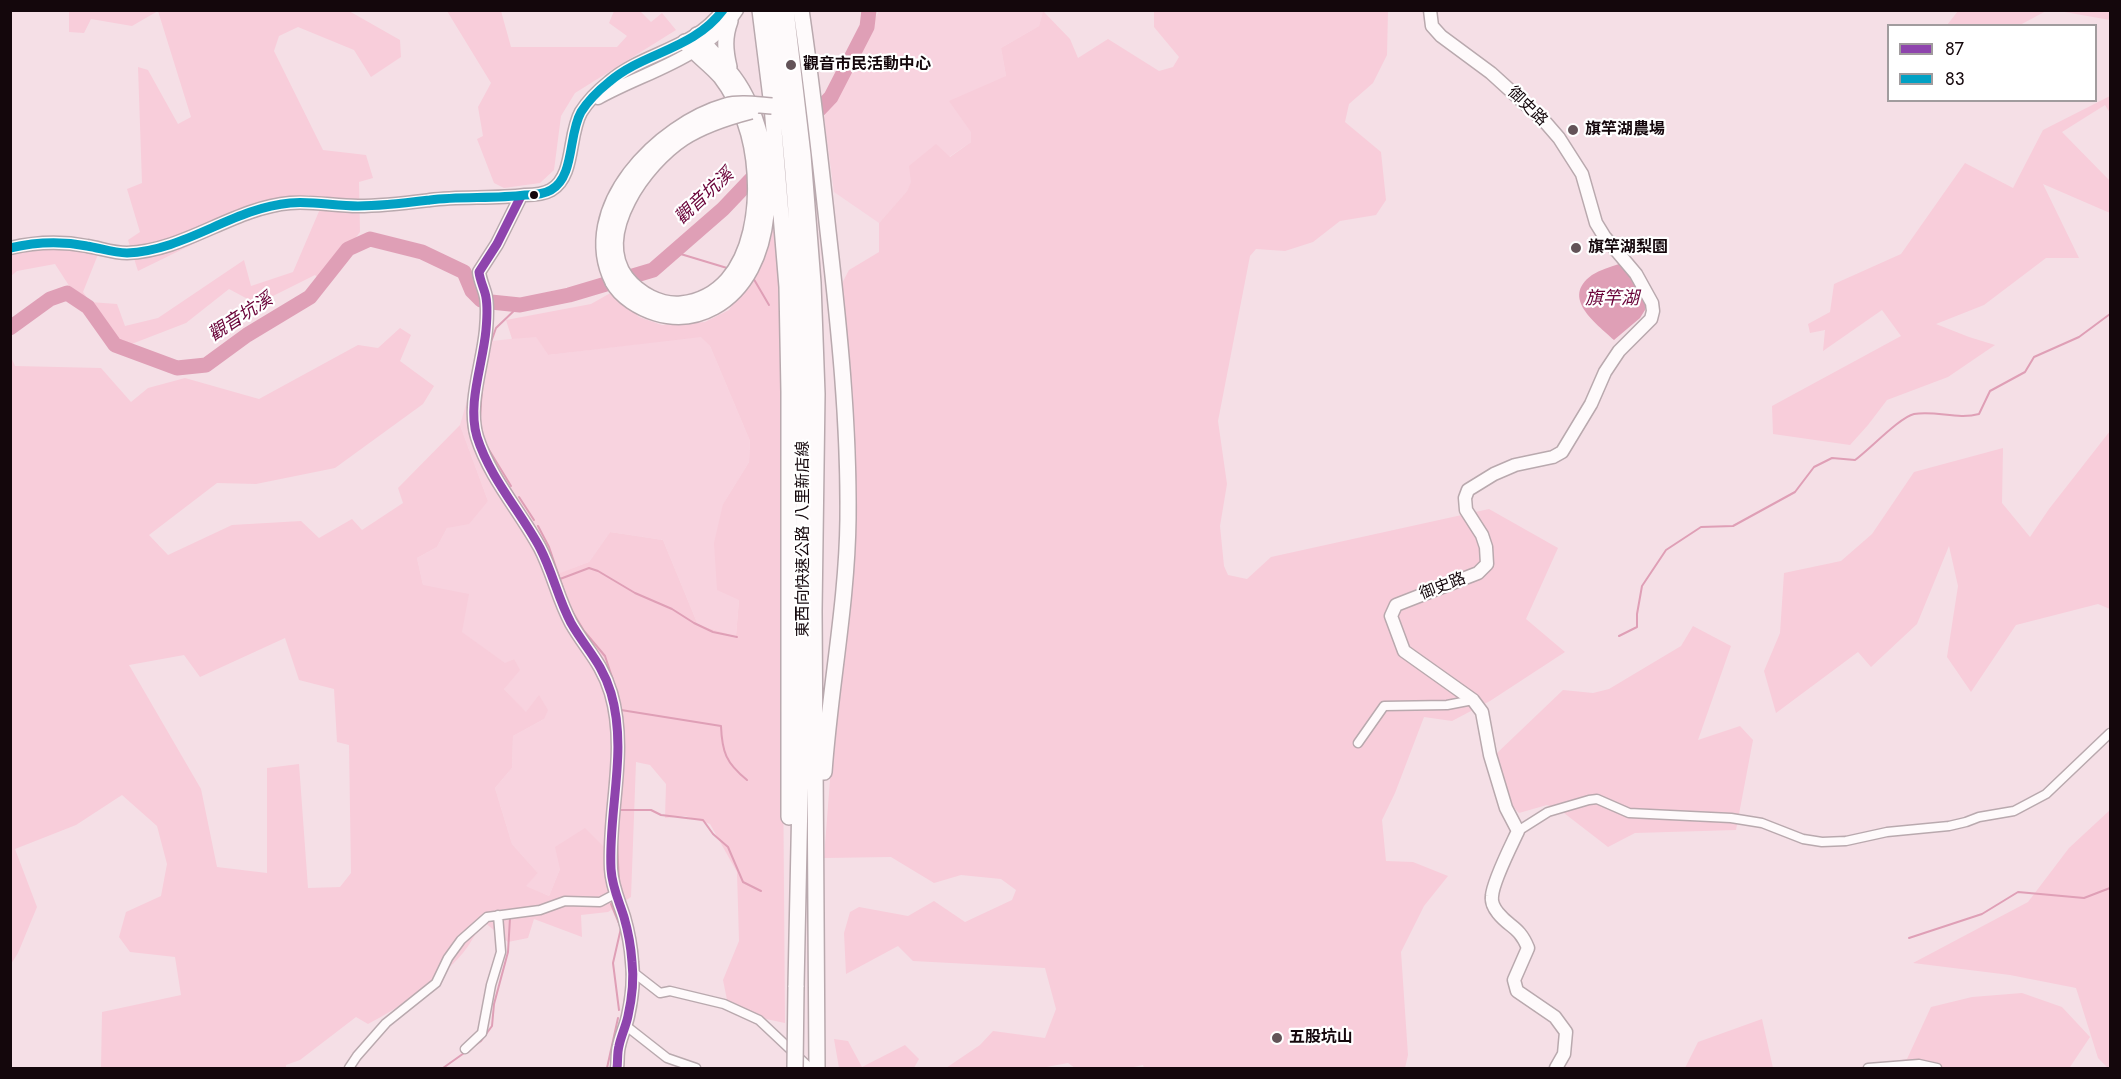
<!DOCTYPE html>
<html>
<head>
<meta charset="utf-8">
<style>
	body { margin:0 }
	#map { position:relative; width:2121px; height:1079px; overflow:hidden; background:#f5dfe6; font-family:Jost,sans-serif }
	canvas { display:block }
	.frame { position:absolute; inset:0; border:12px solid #14070c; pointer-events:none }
	.legend { position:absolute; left:1887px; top:24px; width:210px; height:78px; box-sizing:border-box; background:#fff; border:2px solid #a19c9e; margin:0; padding:8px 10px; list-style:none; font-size:18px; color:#14070c }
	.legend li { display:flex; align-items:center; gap:12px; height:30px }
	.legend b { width:30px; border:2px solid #a19c9e }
</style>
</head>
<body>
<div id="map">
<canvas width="2121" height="1079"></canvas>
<div class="frame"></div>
<ul class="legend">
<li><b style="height:8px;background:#8e44ad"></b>87</li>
<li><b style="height:8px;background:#01a1c4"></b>83</li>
</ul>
</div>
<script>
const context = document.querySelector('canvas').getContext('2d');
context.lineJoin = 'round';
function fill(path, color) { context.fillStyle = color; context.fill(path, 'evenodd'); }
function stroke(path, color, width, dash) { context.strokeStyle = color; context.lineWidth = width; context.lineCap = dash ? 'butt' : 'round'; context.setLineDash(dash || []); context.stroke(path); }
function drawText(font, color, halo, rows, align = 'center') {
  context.font = font + ' Jost,"Noto Sans TC",sans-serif'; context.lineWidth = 4.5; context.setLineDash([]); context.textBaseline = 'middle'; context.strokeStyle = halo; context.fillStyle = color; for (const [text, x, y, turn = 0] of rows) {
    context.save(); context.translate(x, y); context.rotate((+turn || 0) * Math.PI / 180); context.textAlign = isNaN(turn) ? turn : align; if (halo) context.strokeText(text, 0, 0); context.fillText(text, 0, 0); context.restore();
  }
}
fill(new Path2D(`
	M879 11H1043L1039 26 1001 48 1006 76 971 132V142L911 183 907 191 879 223 834 192 824 117Z
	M536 336 548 355 701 336 710 346 750 441 749 462 723 504 739 600 736 636 698 625 663 540 610 532 589 562 553 576 597 663 611 705 615 779 606 849 560 869 549 896 525 886 538 873 512 844 495 788 512 768 513 736 544 719 526 713 504 689 514 659 505 664 461 632 423 585 417 558 437 547 447 528 488 501 460 425 484 342Z`), '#f8d3df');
fill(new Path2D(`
	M69 11H349L400 40 401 57 371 77 354 50 298 27 279 36 274 51 323 150 366 155 373 178 359 182 360 232 322 282 315 275 257 304 229 289 186 323 129 345 101 335 55 264 17 271 11 276V254L40 246 99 252 83 292 90 302 117 304 125 326 158 318 244 260 251 286 293 272 320 209 309 195 283 200 138 271 128 240 140 232 127 189 142 183 138 67 148 70 178 124 191 117 158 11 132 26 91 19 84 33 69 32Z
	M447 11H501L511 47H617L627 36 609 23 614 11H640L651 22 662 13 676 30 575 93 561 116 554 170 540 183 504 188 494 183 477 139 483 136 478 107 491 83Z
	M1043 11 1070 39 1078 58 1108 39 1159 71 1173 67 1179 57 1154 27V11H1388L1387 55 1373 83 1349 104 1345 122 1381 152 1386 200 1376 215 1340 221 1313 242 1285 251 1256 249 1250 256 1218 421 1227 484 1220 526 1224 566 1228 575 1247 579 1271 557 1489 509 1558 548 1526 619 1565 652 1490 701 1452 721 1424 717 1395 793 1382 820 1386 861 1413 862 1448 876 1424 906 1401 952 1408 1055 1405 1068H1144L1143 1065 1129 1068H1075L1068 1063 1041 1068H946L980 1045 993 1031 1045 1038 1056 1009 1045 968 913 961 898 946 846 974 844 933 850 912 859 907 908 916 934 901 965 922 1012 900 1016 890 1001 879 961 875 934 883 891 857 824 858 855 455 839 289 849 270 879 252V223L907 191 911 182 909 166 936 144 950 157 971 142V132L949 101 1006 76 1001 48 1039 26Z
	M1958 11V10L2046 11 2020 25H1947Z
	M2059 11H2110V20Z
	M2110 96V113L2105 105 2062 132 2110 181V213L2043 184 2079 258H2046L1984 305 1936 324 1969 337 1995 345 1948 377 1887 400 1868 425 1850 445 1773 434 1772 406 1901 336 1882 310 1823 351 1825 330 1810 333 1808 324 1830 312 1834 284 1901 254 1965 163 2013 188 2043 130Z
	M773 213H781L786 463 782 625 785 1023 747 1015 727 1000 723 980 739 941 737 872 710 824 685 816 665 818 666 784 650 765 636 762 631 897 608 912 581 915 582 937 534 919 528 938 508 942 483 921C477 931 471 943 463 953 440 980 399 1008 368 1024L356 1017 300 1060 286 1065V1068H101L102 1012 181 995 175 957 130 952 119 937 126 912 161 896 167 864 157 826 122 795 76 825 15 849 37 907 18 953 11 964V357L15 366 101 368 131 402 148 388 185 378 259 399 358 345 378 348 400 328 411 335 400 361 434 386 423 404 335 468 256 484 217 483 149 535 168 555 232 525 301 521 319 538 352 519 362 530 403 503 398 488 460 425 488 501 469 524 447 528 437 547 417 558 423 585 469 594 462 632 505 663 514 659 520 670 504 689 526 712 539 695 548 710 544 719 513 736 512 768 495 788 512 844 538 873 526 886 549 896 560 869 555 847 585 828 605 848 615 779 611 705 597 663 552 576 589 562 610 532 663 540 698 625 736 636 739 600 717 590 714 543 723 504 749 462 750 441 710 346 701 337 548 355 536 337 512 339 506 320 591 304 614 291 639 317 662 325 705 322 729 310 755 270ZM285 638 299 680 334 689 337 742 349 745 351 873 340 887 308 888 299 764 267 768V873L217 867 201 789 129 665 184 655 200 677Z
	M2110 431V609L2098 604 2016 625 1971 692 1947 657 1958 586 1949 546 1917 624 1871 667 1858 652 1776 713 1764 671 1780 633 1784 573 1841 561 1872 534 1914 472 2003 448 2002 503 2030 537 2049 509Z
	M1693 626 1731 646 1698 740 1740 726 1753 740 1736 830 1635 833 1608 847 1564 813 1547 805 1519 813C1503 798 1501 775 1496 754L1563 690 1593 693 1609 689 1681 646Z
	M2110 810V1068H2108L2098 1058 2076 988 2010 975 1913 963 2028 902 2069 848Z
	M2022 993 2062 1007 2090 1037 2070 1067 2073 1068H1854L1907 1059 1931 1007 1972 997Z
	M1762 1019 1773 1068H1685L1698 1042Z
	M834 1039 848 1041 862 1067 905 1045 919 1059 914 1068H839Z`), '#f8cdda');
fill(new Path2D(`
	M1619 264 1626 269 1645 302V310L1640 318 1614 340C1596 323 1560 298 1592 275 1600 270 1610 267 1619 264Z`), '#df9fb6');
stroke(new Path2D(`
	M674 252 727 268
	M752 276 769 305
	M490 345 496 328 520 305
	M480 417 482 388
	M486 445 511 486
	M519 497 534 520
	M538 526 549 547 568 603
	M560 579 589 568 598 571 635 593 672 609 694 623 713 632 737 637
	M572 611 584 631 605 656 613 680
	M1619 636 1637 627V614L1642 586 1666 550 1701 527 1733 526 1795 492 1814 467 1832 458 1855 460C1869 450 1900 417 1914 414 1936 410 1957 420 1979 414L1990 391 2025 372 2034 357 2079 337 2110 314
	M621 710 721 726C722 752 726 763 747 780
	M619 810H651L661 815 703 820 713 834 728 847 743 882 761 891
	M617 841 619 883
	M611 904 621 928 613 963 619 1010
	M1909 938 1982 914 2018 892 2084 898 2110 888
	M443 1068 481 1041 492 1026 494 1004 508 952 510 918
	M607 1068 618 1018`), '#df9fb6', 2);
stroke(new Path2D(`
	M793 137 831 97 867 27 869 10
	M491 302 520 305 569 295 653 270 723 209 761 169
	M10 328 50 299 67 293 88 307 115 345 177 368 206 365 247 335 310 297 348 249 370 239 422 252 464 272 472 291 481 300`), '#df9fb6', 15);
const street = new Path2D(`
	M1358 743 1384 706 1447 705 1473 700
	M1518 831 1548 812 1589 800 1597 799 1629 813 1731 818 1762 823 1803 839 1822 842 1846 841 1887 832 1949 826 1966 822 1979 817 2014 811 2046 794 2110 733
	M633 972 660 993 670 991 724 1004 759 1020 810 1068
	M625 1025 667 1058 696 1068
	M465 1049 482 1033 491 985 501 952 498 915
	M349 1068 357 1056 386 1023 436 983 448 958 461 940 487 917 540 910 565 901 600 902 615 894
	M1868 1068 1919 1064 1937 1068`);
const secondary = new Path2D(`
	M1430 10 1432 26 1441 36 1491 73 1546 123 1559 138 1582 174 1596 223 1604 236 1636 274 1652 303 1653 311 1651 319 1619 351 1605 372 1591 404 1562 452 1553 457 1515 465 1494 474 1468 490 1465 498 1466 510 1482 535 1486 547 1487 564 1478 573 1396 605 1391 616 1404 651 1473 700 1482 712 1490 755 1506 808 1518 831C1511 846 1493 881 1492 896 1491 902 1494 908 1498 913 1510 928 1519 926 1528 948L1514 980 1517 991 1555 1017 1566 1032 1564 1054 1556 1068
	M598 98C646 71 705 59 737 10
	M521 196 497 244 479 272C480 280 483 286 485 293 488 303 487 319 486 330 483 364 467 404 477 437 490 478 520 511 540 548 553 573 558 599 571 623 586 649 602 663 611 693 628 751 608 810 611 869 612 887 619 901 624 917 628 931 631 947 632 962 634 979 632 998 628 1016 626 1026 621 1036 619 1046 617 1053 618 1061 617 1068
	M10 248C35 242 62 241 87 246 100 248 113 253 127 253 185 251 233 208 290 203 313 201 335 206 358 206 383 206 406 203 430 200 461 196 493 199 525 195 533 195 544 194 551 190 575 176 568 135 581 112 588 101 599 90 609 82 644 52 693 50 723 10`);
const highway = new Path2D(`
	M760 10 772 106 787 287 789 392V817
	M774 10C801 184 805 360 804 535 803 686 799 837 796 987
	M786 10 803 155 813 283 817 394 814 611 817 1068
	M801 10C812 84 820 157 828 231 839 327 849 422 848 519 847 604 830 687 824 772
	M729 67C725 50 724 37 730 21
	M626 278C639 294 660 306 681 304 761 295 766 180 745 122 739 106 731 90 721 77 710 64 696 55 685 42
	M613 282C621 297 640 308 656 313 676 319 696 317 714 307 779 271 776 164 749 104 736 73 717 60 697 35`);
stroke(street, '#b9a9ae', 11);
stroke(secondary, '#b9a9ae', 15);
stroke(highway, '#b9a9ae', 18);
stroke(street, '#fefafb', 8);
stroke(secondary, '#fefafb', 12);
stroke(highway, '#fefafb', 15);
const highwayBridge = new Path2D(`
	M626 278C593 233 645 163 683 138 703 125 728 117 751 111
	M613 282C576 208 659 125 726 106 739 102 758 105 772 106
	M795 1068 796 987`);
stroke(highwayBridge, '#b9a9ae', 18, []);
stroke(highwayBridge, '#fefafb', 15);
stroke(new Path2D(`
	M521 196 497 244 479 272C480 280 483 286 485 293 488 303 487 319 486 330 483 364 467 404 477 437 490 478 520 511 540 548 553 573 558 599 571 623 586 649 602 663 611 693 628 751 608 810 611 869 612 887 619 901 624 917 628 931 631 947 632 962 634 979 632 998 628 1016 626 1026 621 1036 619 1046 617 1053 618 1061 617 1068`), '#8e44ad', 9);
stroke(new Path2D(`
	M10 248C35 242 62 241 87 246 100 248 113 253 127 253 185 251 233 208 290 203 313 201 335 206 358 206 383 206 406 203 430 200 461 196 493 199 525 195 533 195 544 194 551 190 575 176 568 135 581 112 588 101 599 90 609 82 644 52 693 50 723 10`), '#01a1c4', 9);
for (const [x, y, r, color] of [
	[791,65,6,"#635358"],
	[1573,130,6,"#635358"],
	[534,195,5,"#14070c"],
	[1576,248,6,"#635358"],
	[1277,1038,6,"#635358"]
]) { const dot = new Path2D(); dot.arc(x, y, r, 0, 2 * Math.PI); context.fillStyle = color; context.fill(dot); stroke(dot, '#fff', 2); }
drawText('bold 16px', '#14070c', '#fff', [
	["觀音市民活動中心",803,65],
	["旗竿湖農場",1585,130],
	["旗竿湖梨園",1588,248],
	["五股坑山",1289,1038]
], 'left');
drawText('16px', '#14070c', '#fff', [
	["御史路",1527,107,44],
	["東西向快速公路 八里新店線",804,539,-90],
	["御史路",1443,587,-21]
]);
drawText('italic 18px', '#690238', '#fff', [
	["觀音坑溪",705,197,-43],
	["旗竿湖",1612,300],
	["觀音坑溪",241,318,-33]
]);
</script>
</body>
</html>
